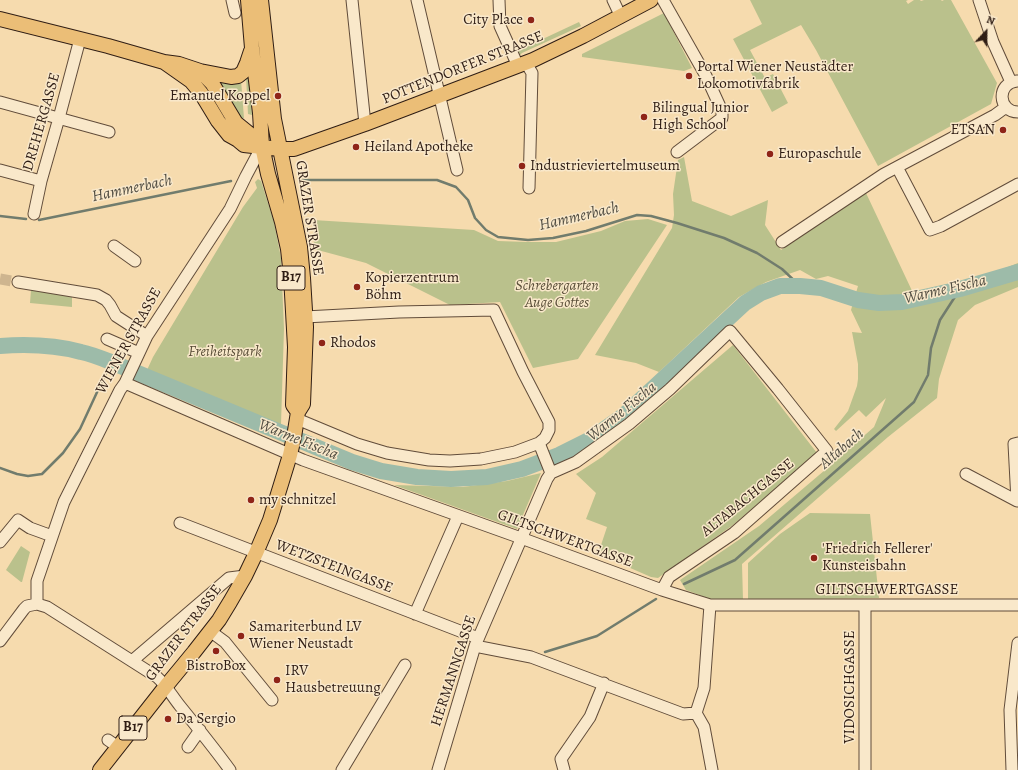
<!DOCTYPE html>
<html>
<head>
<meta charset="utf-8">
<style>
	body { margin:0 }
	#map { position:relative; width:1018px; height:770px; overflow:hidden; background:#f6dbae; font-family:Alegreya,serif }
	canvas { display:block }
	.north { position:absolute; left:966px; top:12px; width:40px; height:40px; -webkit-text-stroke:3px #f9e8ca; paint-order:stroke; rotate:22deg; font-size:11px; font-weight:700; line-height:16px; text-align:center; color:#2f1d14 }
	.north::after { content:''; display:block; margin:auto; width:14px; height:18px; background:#2f1d14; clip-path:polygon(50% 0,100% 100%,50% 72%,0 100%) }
</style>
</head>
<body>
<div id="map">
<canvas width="1018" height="770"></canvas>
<div class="north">N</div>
</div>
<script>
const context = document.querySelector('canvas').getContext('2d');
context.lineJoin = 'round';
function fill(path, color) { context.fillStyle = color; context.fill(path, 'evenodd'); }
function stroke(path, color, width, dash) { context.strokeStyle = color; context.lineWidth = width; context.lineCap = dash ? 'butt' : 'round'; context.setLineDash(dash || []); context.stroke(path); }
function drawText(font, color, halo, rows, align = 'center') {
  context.font = font + ' Alegreya,serif'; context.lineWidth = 3; context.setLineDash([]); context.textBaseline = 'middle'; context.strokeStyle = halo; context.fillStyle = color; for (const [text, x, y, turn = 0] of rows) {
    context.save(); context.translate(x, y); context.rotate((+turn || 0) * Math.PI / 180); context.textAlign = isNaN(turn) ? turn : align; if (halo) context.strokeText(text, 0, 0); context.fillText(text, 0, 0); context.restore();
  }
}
fill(new Path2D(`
	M750 0H908L906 1 908 4 914 0H920L921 1 924 0H941L942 1 944 0H951L997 83 991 104 878 166 816 50 801 25 750 50 765 78 773 74 788 103 772 112 733 39 762 24Z
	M664 13 692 68 684 71 582 57V54Z
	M579 22 581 26 522 53 519 56 515 52Z
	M246 76H249L252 115 248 114Z
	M215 78 241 80 244 118H242L238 115Z
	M684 157 692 201 731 216 768 200 765 225 781 250 866 193 914 295 980 278 1018 263V287L975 305 958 320 939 379 937 398 888 437 742 564 743 600H713L686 590 680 580 759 526 825 470 874 427 886 398 866 417 859 410 836 431 834 429 848 411 857 386 858 379V364L852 332 862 333 851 310 858 286 828 276 816 279 800 270 766 282 739 297 659 372 636 363 595 355 672 228 674 215 673 194 678 160Z
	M258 179 261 181 274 222 281 258 284 329 281 424 278 438 142 381 153 357 243 207 257 188 255 182Z
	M648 219 667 225 578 359 533 368 500 302 450 305 366 263 314 249 313 220 474 230 498 241 527 242H556L601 231 625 221Z
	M31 290 72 296V307L30 303Z
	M733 345 817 453 733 525 658 578 651 577 598 554 607 527 586 519 596 493 576 474 602 457Z
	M541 473 517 529 394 485 463 487 507 481Z
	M810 513 870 514 879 598 748 600V563L780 534Z
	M21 546 30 552 22 582H21L6 570Z`), '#bac18c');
stroke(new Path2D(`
	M299 180H437L456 187 468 200 475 218 486 230 498 237 528 240 553 238 586 231 637 215 651 216 677 223 724 238 757 253 782 269 800 286
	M0 216 26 219
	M39 220 231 181
	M0 468 17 474 28 476 42 474 63 453 80 429 111 362
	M684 584 735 560 914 402 928 375 931 348 940 320 960 289
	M545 652 597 636 656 599`), '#717c6d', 2.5);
stroke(new Path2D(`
	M0 346C27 344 55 345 81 352 91 354 101 358 111 362L352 462 381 471 417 477 451 479 487 477 522 469 559 455 589 440 623 416 745 303 761 293 780 286H800L821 288 858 300 879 303 902 302 960 289 1018 272`), '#9dbba9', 16);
stroke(new Path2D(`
	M0 279 18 282`), '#ceb58f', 11, [11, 5.5]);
const minor = new Path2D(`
	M232 0 235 13
	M352 0 365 124
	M417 0 457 170
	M499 0 500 26 518 66
	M613 0 621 17
	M663 0 706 76 722 111V118L677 152
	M979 0 993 42 1011 82
	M526 63 532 73 529 188
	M1017 81C996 83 998 112 1018 112
	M0 102 109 132
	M897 167 930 230 941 226 1018 184
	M0 170 41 181
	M34 214 41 181 59 118 80 39
	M782 242 884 174 995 115 1006 107
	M114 246 135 261
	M18 282 97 295 106 300 110 305 116 316 147 336
	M107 339 139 353
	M125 383 303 460 521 538 662 590 710 605H1018
	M297 419 357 444 387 453 429 460 450 461 481 459 515 452 539 443 545 438 549 430V422L523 372 494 310 399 312 305 317
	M539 443 551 473
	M966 474 1017 501
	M1017 501 1014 444 1018 443
	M180 523 478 638
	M0 542 18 520 30 528 52 536
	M37 604V581L64 502 120 390 125 383 147 336 230 209 246 176 262 146
	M37 604 47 607 157 677C166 685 172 696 180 706 197 727 214 748 230 770
	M710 605 704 688 696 713 704 727 712 770
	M415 614 458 516
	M210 631 225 642 272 700
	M0 641 24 609 27 606 37 604
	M475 646 531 657 683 714 696 713
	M132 661 229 578 245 576
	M108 740 118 747
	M188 747 200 730
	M342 770 405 665
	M438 770 475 646 547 479 551 473 576 462 629 424 670 389 730 331 778 389 827 451 734 533 669 577 662 590
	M564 770 561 759 590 717 604 683
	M865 770V605
	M1012 770 1010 710 1018 643`);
const major = new Path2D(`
	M248 0 252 48 260 113 262 146 268 174 282 222 288 249 291 276 295 347 293 405 298 412
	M0 19 108 46 164 62 179 64 200 71 212 83 236 123 252 136 262 146
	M164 62 191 81 201 93 218 121 229 135 238 140 244 145 280 149H294L365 124 533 60 583 36 651 0
	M200 71 231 77 238 76 243 72 247 63 251 51
	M100 770 166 686 194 652 219 620 230 602 245 576 256 553 270 520 290 455 294 437 298 412 303 404 306 327 303 278 300 247 274 119 261 0`);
stroke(minor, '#614c3a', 13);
stroke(major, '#2f1d14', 16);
stroke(minor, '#f9e8ca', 11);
stroke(major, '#ebbe77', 14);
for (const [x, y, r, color] of [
	[531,20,4,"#8f2418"],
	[689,76,4,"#8f2418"],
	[278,96,4,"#8f2418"],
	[644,117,4,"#8f2418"],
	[1003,130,4,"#8f2418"],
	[356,147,4,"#8f2418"],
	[770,154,4,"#8f2418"],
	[522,166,4,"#8f2418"],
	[357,287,4,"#8f2418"],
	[322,343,4,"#8f2418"],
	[251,500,4,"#8f2418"],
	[814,558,4,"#8f2418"],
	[241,636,4,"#8f2418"],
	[216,651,4,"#8f2418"],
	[277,680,4,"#8f2418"],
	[168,719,4,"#8f2418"]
]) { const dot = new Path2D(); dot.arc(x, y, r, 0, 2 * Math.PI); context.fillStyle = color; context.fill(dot); stroke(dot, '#f9e8ca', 1.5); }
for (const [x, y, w] of [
	[291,278,28],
	[133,728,28]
]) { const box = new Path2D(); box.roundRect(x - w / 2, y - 12, w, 24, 3); context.fillStyle = '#f9e8ca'; context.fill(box); stroke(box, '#2f1d14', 1); }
drawText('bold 14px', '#2f1d14', null, [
	["B17",291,278],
	["B17",133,728]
]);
drawText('15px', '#2f1d14', '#f9e8ca', [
	["City Place",523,20,"right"],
	["Portal Wiener Neustädter",697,67],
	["Lokomotivfabrik",697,84],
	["Emanuel Koppel",270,96,"right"],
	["Bilingual Junior",652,108],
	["High School",652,125],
	["ETSAN",995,130,"right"],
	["Heiland Apotheke",364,147],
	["Europaschule",778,154],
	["Industrieviertelmuseum",530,166],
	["Kopierzentrum",365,278],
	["Böhm",365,295],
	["Rhodos",330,343],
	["my schnitzel",259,500],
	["'Friedrich Fellerer'",822,549],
	["Kunsteisbahn",822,566],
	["Samariterbund LV",249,627],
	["Wiener Neustadt",249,644],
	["BistroBox",216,666,"center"],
	["IRV",285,671],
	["Hausbetreuung",285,688],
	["Da Sergio",176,719]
], 'left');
drawText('15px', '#2f1d14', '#f9e8ca', [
	["POTTENDORFER STRASSE",463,68,-22],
	["DREHERGASSE",42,122,-74],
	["GRAZER STRASSE",309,218,81],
	["WIENER STRASSE",129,341,-61],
	["ALTABACHGASSE",748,498,-39],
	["GILTSCHWERTGASSE",565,539,20],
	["WETZSTEINGASSE",334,567,21],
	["GILTSCHWERTGASSE",887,590],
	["GRAZER STRASSE",184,633,-53],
	["HERMANNGASSE",454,671,-72],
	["VIDOSICHGASSE",850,687,-90]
]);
drawText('italic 15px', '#594e38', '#f9e8ca', [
	["Schrebergarten",557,286],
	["Auge Gottes",557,303],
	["Freiheitspark",225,352]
]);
drawText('italic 16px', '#504c41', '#f9e8ca', [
	["Hammerbach",132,189,-12],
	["Hammerbach",579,217,-13],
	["Warme Fischa",945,290,-13],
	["Warme Fischa",622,412,-39],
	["Warme Fischa",298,440,22],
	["Altabach",842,449,-41]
]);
</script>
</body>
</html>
